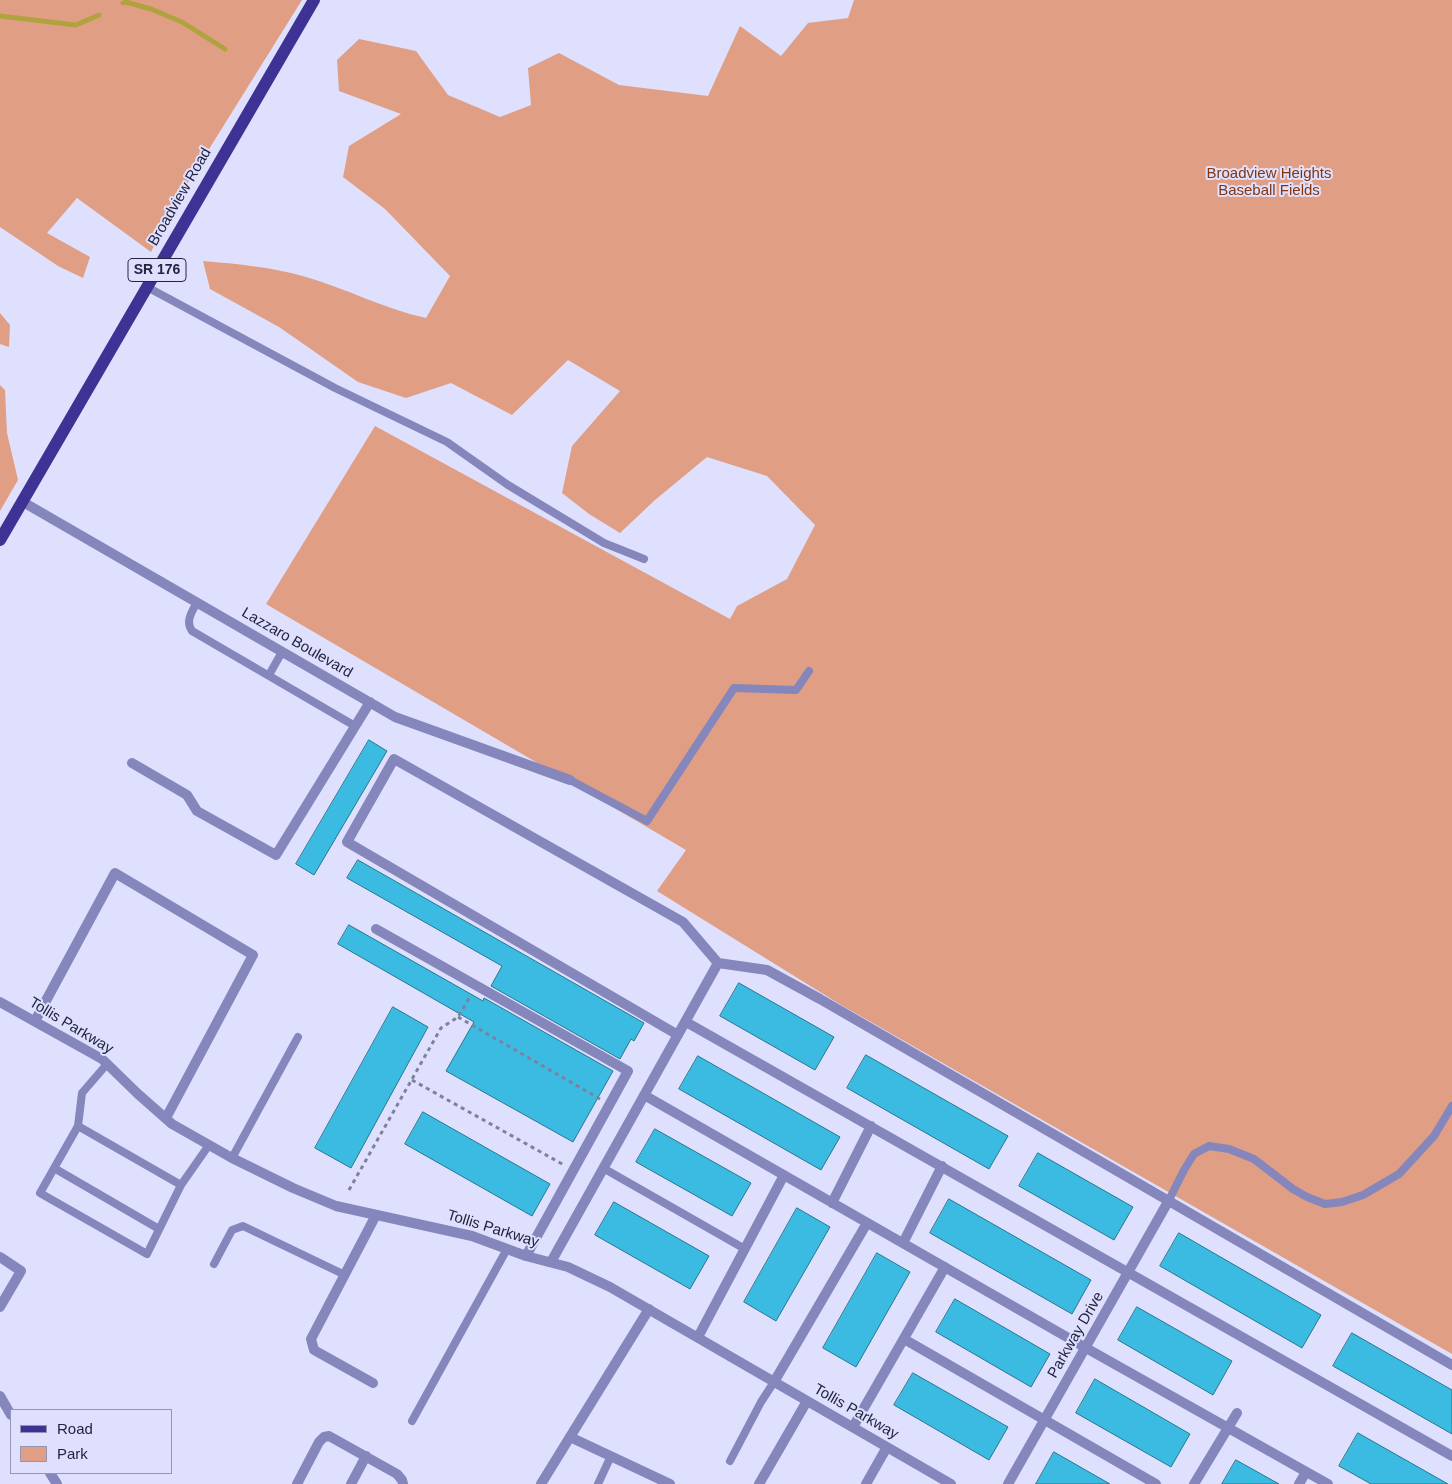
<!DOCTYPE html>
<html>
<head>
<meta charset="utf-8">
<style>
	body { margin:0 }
	#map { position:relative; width:1452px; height:1484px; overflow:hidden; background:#dee0fe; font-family:Helvetica,sans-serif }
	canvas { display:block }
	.legend { position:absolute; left:10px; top:1409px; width:162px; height:65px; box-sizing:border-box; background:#dee0fe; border:1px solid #9495b2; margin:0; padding:6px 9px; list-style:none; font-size:15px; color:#242440 }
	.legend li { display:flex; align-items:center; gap:10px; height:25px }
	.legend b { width:25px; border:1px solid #9495b2 }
</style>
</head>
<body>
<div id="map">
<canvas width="1452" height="1484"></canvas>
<ul class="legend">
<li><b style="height:6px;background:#3e3394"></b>Road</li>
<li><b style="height:14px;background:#e09f85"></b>Park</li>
</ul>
</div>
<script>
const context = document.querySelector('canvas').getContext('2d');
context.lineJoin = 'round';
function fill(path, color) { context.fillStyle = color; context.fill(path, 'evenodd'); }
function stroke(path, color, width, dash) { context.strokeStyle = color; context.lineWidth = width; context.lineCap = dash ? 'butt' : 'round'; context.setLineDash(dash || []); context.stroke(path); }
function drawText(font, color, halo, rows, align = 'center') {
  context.font = font + ' Helvetica,sans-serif'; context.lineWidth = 4; context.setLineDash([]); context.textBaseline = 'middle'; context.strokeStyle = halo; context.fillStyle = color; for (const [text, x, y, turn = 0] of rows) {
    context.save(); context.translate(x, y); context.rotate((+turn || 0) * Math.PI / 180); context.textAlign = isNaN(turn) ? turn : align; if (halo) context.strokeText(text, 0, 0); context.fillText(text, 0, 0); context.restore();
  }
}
fill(new Path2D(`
	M0 0H302L176 202 151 252 77 198 47 233 90 257 83 278 58 266 0 227Z
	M854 0H1452V1354L841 1005 657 891 686 850 266 604 375 426 730 619 737 606 787 579 815 525 767 476 707 457 655 500 620 533 589 514 562 493 572 446 620 391 568 360 512 415 451 383 406 398 358 382 279 327 210 289 203 261C238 264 272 267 306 277 347 289 385 309 426 318L450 276 385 209 343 177 349 146 401 114 339 91 337 60 359 39 416 51 448 95 500 117 531 105 528 68 559 53 619 85 708 96 740 26 781 56 808 23 848 18Z
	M0 313 10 325 9 347 0 344Z
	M0 385 5 390 7 433 18 480 0 511Z`), '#e09f85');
stroke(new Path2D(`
	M123 3 126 2 151 9 182 22 225 49
	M0 16 76 25 99 15`), '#b0a33f', 5);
const building = new Path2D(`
	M369 740 387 751 314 875 296 864Z
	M358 860 644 1023 634 1041 631 1039 620 1059 491 986 502 966 347 878Z
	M349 925 483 1001 484 998 613 1071 573 1142 446 1071 474 1022 338 944Z
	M739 983 834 1037 815 1070 720 1016Z
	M393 1007 428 1027 351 1168 315 1148Z
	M866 1055 1008 1136 989 1169 847 1088Z
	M698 1056 840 1137 821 1170 679 1089Z
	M423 1112 550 1184 532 1216 405 1144Z
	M655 1129 751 1183 732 1216 636 1162Z
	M1038 1153 1133 1207 1114 1240 1019 1186Z
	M949 1199 1091 1280 1072 1314 930 1233Z
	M614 1202 709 1256 690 1289 595 1235Z
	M797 1208 830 1227 776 1321 744 1302Z
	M1179 1233 1321 1315 1302 1348 1160 1266Z
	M877 1253 910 1272 856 1367 823 1348Z
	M955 1299 1050 1354 1031 1387 936 1332Z
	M1137 1307 1232 1361 1213 1395 1118 1340Z
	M1352 1333 1452 1390V1434L1333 1366Z
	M913 1373 1008 1427 989 1460 894 1405Z
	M1095 1379 1190 1434 1171 1467 1076 1413Z
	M1358 1433 1448 1484H1371L1339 1466Z
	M1054 1452 1110 1484H1036Z
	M1236 1460 1279 1484H1222Z`);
fill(building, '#3bbbe1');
stroke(building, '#28768e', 1);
stroke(new Path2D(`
	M458 1017 600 1099
	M412 1080 564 1165
	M349 1190 441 1028 458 1017 471 995`), '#7f809d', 3, [4, 4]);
stroke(new Path2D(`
	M147 287 335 388 447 442 508 485 604 543 644 559
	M197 602C192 612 185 621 192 631L355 726
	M269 675 282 652
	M570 780 647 821 734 688 796 690 809 671
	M78 1126 40 1193 147 1254 181 1185 78 1126 82 1093 107 1064
	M232 1158 298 1037
	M54 1168 159 1229
	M603 1168 745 1249
	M181 1185 209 1145
	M1169 1200 1184 1170 1194 1154 1209 1146 1229 1149 1254 1159 1293 1189 1307 1197 1325 1204 1342 1202 1363 1195 1399 1174 1434 1136 1452 1106
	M214 1264 232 1230 243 1226 345 1275
	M412 1421 507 1249
	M730 1461 761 1402 774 1382
	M598 1484 611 1456`), '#8486bc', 8);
stroke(new Path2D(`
	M23 502 395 717 570 780
	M132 763 187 795 197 811 276 855 370 702
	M376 929 628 1071 526 1256
	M0 1002 102 1059 138 1094 172 1124 232 1158 293 1188 336 1206 472 1236 526 1256 568 1267 610 1287 951 1484
	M35 1021 115 873 253 955 166 1118
	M686 1022 1452 1456
	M678 1035 347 842 394 759 683 922 718 963 767 970 820 999 1452 1365
	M644 1095 1086 1348 1328 1484
	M832 1203 871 1126
	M903 1243 942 1166
	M0 1257 21 1271 0 1307
	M551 1262 718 963
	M698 1337 784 1175
	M904 1339 1156 1484
	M774 1382 867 1223
	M373 1383 314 1350 311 1339 376 1215
	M0 1396 11 1415
	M853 1427 945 1267
	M570 1437 670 1484
	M50 1473 57 1484
	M297 1484 319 1442 324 1437 329 1436 397 1474 402 1480 403 1484
	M351 1484 366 1456
	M541 1484 649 1309
	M759 1484 807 1401
	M866 1484 887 1447
	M1008 1484 1169 1200
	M1194 1484 1237 1413
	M1299 1484 1306 1472`), '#8486bc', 10);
stroke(new Path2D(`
	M0 540 314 0`), '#3e3394', 12);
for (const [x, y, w] of [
	[157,270,58]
]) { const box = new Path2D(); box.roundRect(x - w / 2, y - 11.5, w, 23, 4); context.fillStyle = '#dee0fe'; context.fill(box); stroke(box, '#242440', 1); }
drawText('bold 14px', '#242440', null, [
	["SR 176",157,270]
]);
drawText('15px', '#84340e', '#dee0fe', [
	["Broadview Heights",1269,174],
	["Baseball Fields",1269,191]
]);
drawText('15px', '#242440', '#dee0fe', [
	["Broadview Road",180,197,-60],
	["Lazzaro Boulevard",297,643,30],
	["Tollis Parkway",71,1026,31],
	["Tollis Parkway",493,1229,17],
	["Parkway Drive",1076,1335,-60],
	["Tollis Parkway",856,1412,30]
]);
</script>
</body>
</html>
